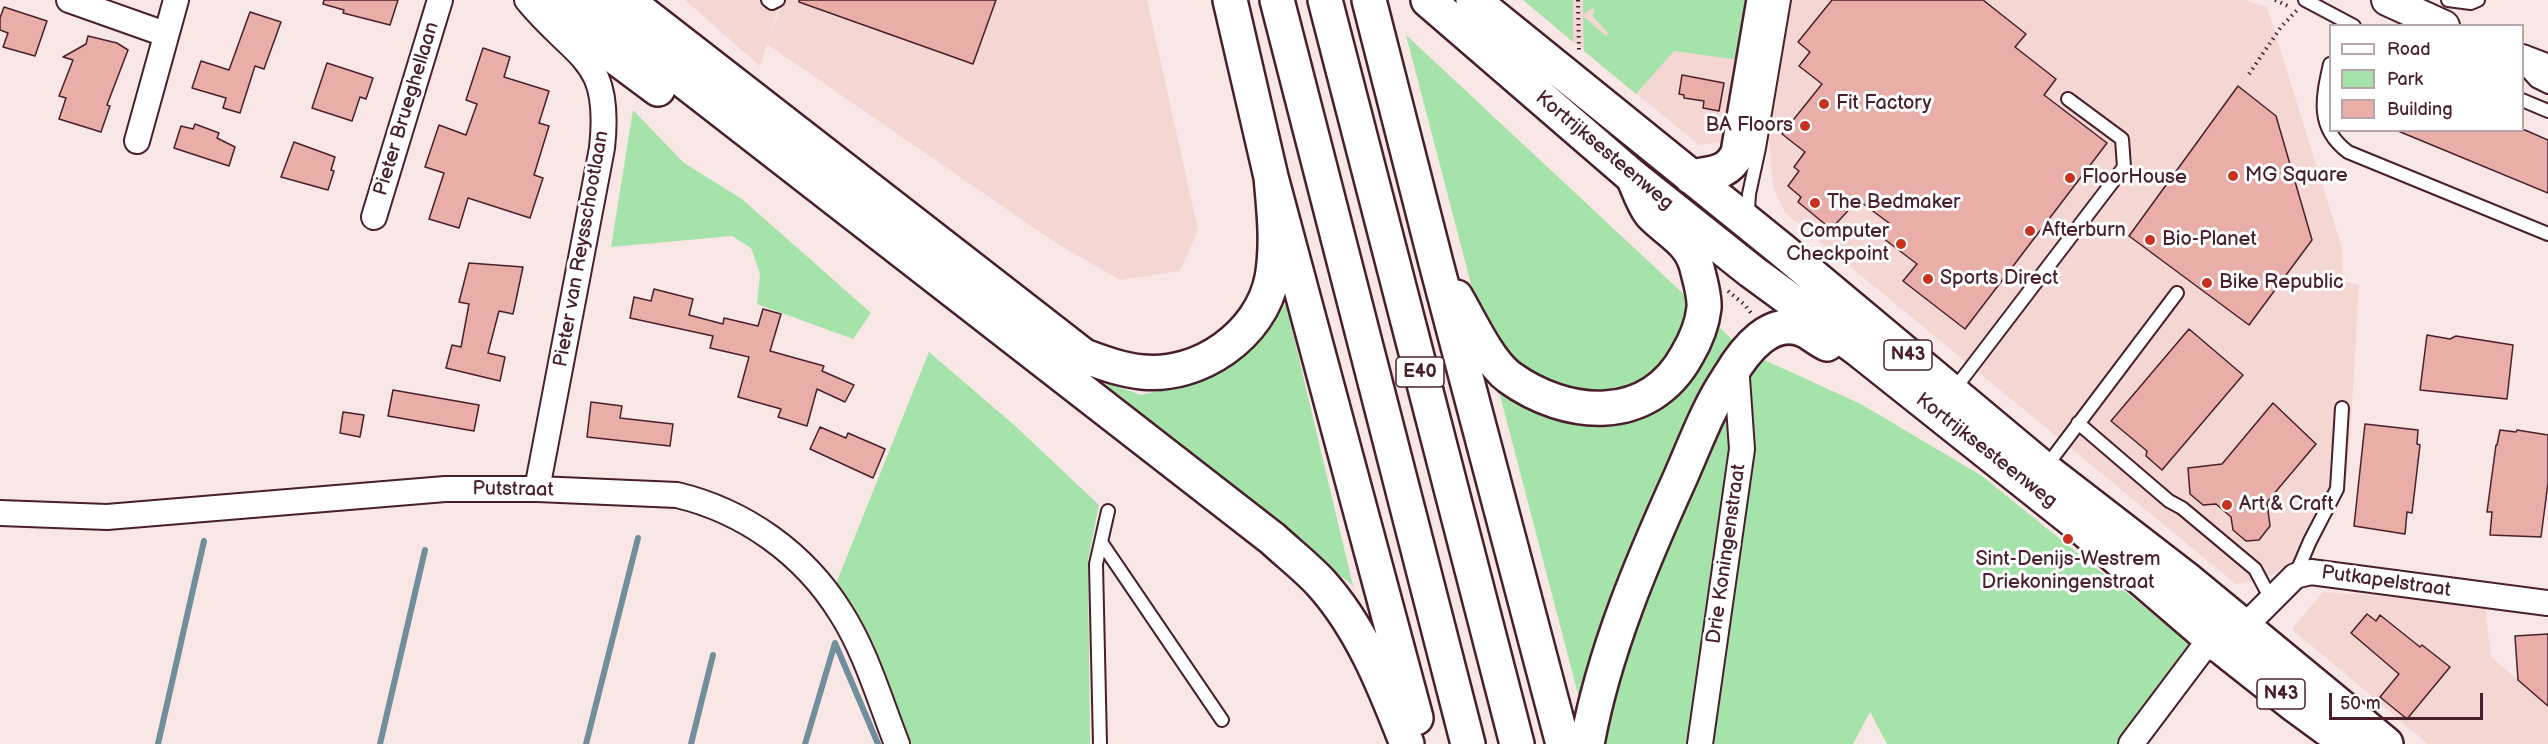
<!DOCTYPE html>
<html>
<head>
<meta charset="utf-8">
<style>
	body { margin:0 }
	#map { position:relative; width:2548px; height:744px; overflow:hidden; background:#f8e7e5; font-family:"Balsamiq Sans",sans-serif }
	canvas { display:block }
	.legend { position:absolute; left:2329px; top:24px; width:195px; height:108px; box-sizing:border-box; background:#fff; border:2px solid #b7a5aa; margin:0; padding:8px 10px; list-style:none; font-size:18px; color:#4a1f2b }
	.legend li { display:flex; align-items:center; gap:12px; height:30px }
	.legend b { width:30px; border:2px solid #b7a5aa }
	.scale { position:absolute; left:2329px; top:693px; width:154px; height:27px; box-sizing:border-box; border:3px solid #4a1f2b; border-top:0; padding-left:8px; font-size:18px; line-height:21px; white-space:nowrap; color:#4a1f2b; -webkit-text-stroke:4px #fff; paint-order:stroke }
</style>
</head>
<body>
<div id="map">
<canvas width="2548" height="744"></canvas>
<ul class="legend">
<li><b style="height:8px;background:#fff"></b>Road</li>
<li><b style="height:16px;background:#a6e3ab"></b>Park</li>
<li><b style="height:16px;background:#e9aea8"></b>Building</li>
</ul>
<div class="scale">50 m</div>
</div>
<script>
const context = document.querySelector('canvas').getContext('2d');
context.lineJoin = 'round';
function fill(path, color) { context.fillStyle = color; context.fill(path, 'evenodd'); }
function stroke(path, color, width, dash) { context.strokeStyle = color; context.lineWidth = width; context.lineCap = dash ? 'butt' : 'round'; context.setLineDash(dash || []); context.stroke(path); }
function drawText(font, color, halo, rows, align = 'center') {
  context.font = font + ' "Balsamiq Sans",sans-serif'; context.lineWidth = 6; context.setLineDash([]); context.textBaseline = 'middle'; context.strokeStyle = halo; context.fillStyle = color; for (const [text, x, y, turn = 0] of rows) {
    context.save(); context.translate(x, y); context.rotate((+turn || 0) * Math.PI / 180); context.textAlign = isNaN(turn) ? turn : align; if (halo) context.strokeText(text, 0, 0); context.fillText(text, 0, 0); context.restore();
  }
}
fill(new Path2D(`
	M685 0H780L771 33 784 0H1147L1198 230 1180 271 1120 280 1056 243 767 44 760 66Z
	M1523 0H1750L1727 141 1699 145Z
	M1791 0H2245L2267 7 2342 248 2343 281 2359 285 2348 470 2339 500 2318 546 2265 579 2236 584 1785 213 1773 186 1768 129Z
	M2323 592 2484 603 2491 657 2548 706V744H2428L2292 629Z`), '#f4d6d3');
fill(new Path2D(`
	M1523 0H1573V42Z
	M1583 0H1750L1740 60 1674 51 1636 94 1584 51 1583 16 1606 36 1608 33 1592 15 1595 12 1593 8 1583 14Z
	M1406 35 1735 342 1730 466 1690 744H1591Z
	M633 110 684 163 742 199 871 313 853 339 757 304 760 274 751 248 732 236 611 247Z
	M1286 304 1353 586 1100 380 1141 395 1190 383 1229 368 1252 347Z
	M929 352 1013 424 1099 505 1088 560 1090 744H911L873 648 835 586Z
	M1760 358 1861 404 1982 476 2194 647 2125 744H1887L1870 712 1853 744H1705L1749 453 1751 375Z`), '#a6e3ab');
stroke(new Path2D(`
	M158 744 204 541
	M380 744 425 550
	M586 744 638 538
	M691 744 713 655
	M805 744 835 643 878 744`), '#718e9d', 6);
const building = new Path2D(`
	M324 0H398L390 25 343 13 344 10 323 4Z
	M799 0H996L973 64 799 2Z
	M1832 0H1983L2026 34 2015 47 2056 79 2044 95 2107 143 1965 329 1903 281 1917 264 1879 235 1889 223 1858 200 1831 229 1798 202 1801 197 1788 186 1799 171 1794 167 1805 152 1782 134 1822 84 1799 66 1810 52 1798 42Z
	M4 7 47 21 35 56 3 47 8 33 0 30V18Z
	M250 12 281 22 264 69 255 66 240 113 223 108 226 98 192 88 201 61 229 70Z
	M88 36 117 43 128 50 107 105 110 106 101 132 59 119 66 98 59 96 73 60 63 57 86 44Z
	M483 48 510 57 504 77 549 91 539 123 549 126 534 175 543 178 530 218 468 198 459 228 429 219 444 173 425 167 439 125 466 135 477 104 466 100Z
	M327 63 373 78 366 99 360 97 352 121 312 108Z
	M1682 75 1724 83 1719 111 1703 108 1704 101 1684 98V95L1679 94Z
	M2238 86 2276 116 2312 240 2249 325 2129 236Z
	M195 124 219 133 217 138 235 147 229 166 174 148 181 126 193 129Z
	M2525 130 2548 140V193L2398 131Z
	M294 142 335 157 331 170 334 171 328 190 281 177Z
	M469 263 523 267 513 314 499 311 488 353 505 357 500 381 446 368 452 345 461 347 469 304 459 302Z
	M654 289 693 299 689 315 723 324 724 318 758 326 763 309 781 314 770 351 824 366 822 371 854 385 845 402 817 389 807 426 778 417 781 409 738 397 749 357 710 348 713 336 630 318 634 297 651 301Z
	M2189 329 2243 375 2162 470 2146 456 2147 451 2111 421Z
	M2427 335 2450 339 2456 336 2513 345 2507 399 2420 390Z
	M393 390 479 405 474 431 388 416Z
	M591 402 622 406 620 418 673 424 670 446 587 437Z
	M2273 403 2316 444 2267 502 2270 526 2259 540 2246 541 2233 530 2231 517 2216 504 2203 505 2190 494 2188 468 2222 464Z
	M343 412 364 415 360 437 340 433Z
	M2365 424 2418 430 2417 444 2420 445 2412 513 2407 512 2405 534 2354 526Z
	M820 427 846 438 848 433 885 449 873 478 810 449Z
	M2500 430 2516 432 2517 430 2548 435V483L2541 537 2490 535 2492 512H2487L2496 445H2497Z
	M2367 614 2376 621 2380 615 2420 647 2422 645 2450 667 2407 719 2380 697 2399 674 2351 633Z
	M2548 634V706L2518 680 2515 636Z`);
fill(building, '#e9aea8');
stroke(building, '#4a1f2b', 1.5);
const service = new Path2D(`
	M768 0 772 3 778 0
	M2305 0 2354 26
	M2448 0 2471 3 2478 0
	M2330 64C2322 99 2316 128 2348 152L2548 234
	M2526 70 2536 81 2548 87
	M2522 100 2548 111
	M1751 216 1748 210 1749 194 1759 148 1784 0
	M1953 391 2124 167 2122 139 2068 99
	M2078 423 2169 501 2182 508 2255 569 2271 599
	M2045 468 2177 293
	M1101 542 1222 720
	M2295 576 2310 541 2337 489 2342 408
	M1100 744 1096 564 1108 511`);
const minor = new Path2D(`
	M69 0 165 34
	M527 0C577 61 612 56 602 148L537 489
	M137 141 176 0
	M374 217 440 0
	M0 513 107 517 445 489H537L677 495C744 511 804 553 841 613 866 652 880 701 897 744
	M1700 744 1742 449 1736 364
	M2131 744 2201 651 2245 626 2295 576 2311 572 2548 603`);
const tertiary = new Path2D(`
	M2387 0 2444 26
	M2522 60 2548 70`);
const primary = new Path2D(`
	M1428 0 1633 177 1751 271 1859 350 1962 432 2079 525 2215 642 2296 706 2348 744
	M1473 0 1782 250 2044 469 2185 578 2386 744
	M1691 177C1712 173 1728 174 1738 153L1764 0
	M1729 377C1744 351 1772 314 1806 331 1813 335 1819 340 1827 344`);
const motorway = new Path2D(`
	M553 0 607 51 658 89
	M586 0 606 19 644 50 1273 539C1288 553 1306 567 1320 582 1362 628 1385 688 1407 744
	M626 0 1084 356C1103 363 1122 370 1142 372 1199 378 1261 335 1272 278 1278 245 1274 210 1271 177
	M1230 0 1271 177 1416 718
	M1277 0 1468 744
	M1325 0 1517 744
	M1369 0 1436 263 1563 744
	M1456 297C1470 321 1488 361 1509 377 1567 419 1649 425 1687 355 1696 340 1702 326 1704 308 1705 296 1700 280 1697 268 1691 241 1668 232 1651 214 1643 204 1638 188 1633 177
	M1587 744C1604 651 1642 562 1681 476 1696 442 1708 408 1729 377`);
stroke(service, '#4a1f2b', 16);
stroke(minor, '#4a1f2b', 28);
stroke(tertiary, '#4a1f2b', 34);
stroke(primary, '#4a1f2b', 38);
stroke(motorway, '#4a1f2b', 38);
stroke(new Path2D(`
	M1578 0 1579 53
	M2275 0 2290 7
	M2249 74 2281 27 2297 10
	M1728 291 1745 305 1751 313`), '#4a1f2b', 4, [1.5, 4.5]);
stroke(service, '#fff', 12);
stroke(minor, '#fff', 24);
stroke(tertiary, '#fff', 30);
stroke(primary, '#fff', 33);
stroke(motorway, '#fff', 33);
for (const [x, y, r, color] of [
	[1824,104,6,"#c8321e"],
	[1805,126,6,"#c8321e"],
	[2233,176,6,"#c8321e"],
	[2070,178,6,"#c8321e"],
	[1815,203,6,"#c8321e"],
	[2030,231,6,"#c8321e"],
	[2150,240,6,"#c8321e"],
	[1901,244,6,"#c8321e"],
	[1928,279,6,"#c8321e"],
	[2207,283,6,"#c8321e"],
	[2227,505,6,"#c8321e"],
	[2068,539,6,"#c8321e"]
]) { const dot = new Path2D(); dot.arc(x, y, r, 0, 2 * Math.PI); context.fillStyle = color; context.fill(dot); stroke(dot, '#fff', 2); }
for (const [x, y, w] of [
	[1908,355,48],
	[1420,372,48],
	[2281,694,48]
]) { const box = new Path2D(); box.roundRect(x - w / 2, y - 15, w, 30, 4.5); context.fillStyle = '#fff'; context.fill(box); stroke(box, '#4a1f2b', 1.5); }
drawText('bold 18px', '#4a1f2b', null, [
	["N43",1908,355],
	["E40",1420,372],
	["N43",2281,694]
]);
drawText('20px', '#4a1f2b', '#fff', [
	["Fit Factory",1836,104],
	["BA Floors",1793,126,"right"],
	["MG Square",2245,176],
	["FloorHouse",2082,178],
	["The Bedmaker",1827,203],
	["Afterburn",2042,231],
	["Computer",1889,232,"right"],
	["Checkpoint",1889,255,"right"],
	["Bio-Planet",2162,240],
	["Sports Direct",1940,279],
	["Bike Republic",2219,283],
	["Art & Craft",2239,505],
	["Sint-Denijs-Westrem",2068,560,"center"],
	["Driekoningenstraat",2068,583,"center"]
], 'left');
drawText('20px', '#4a1f2b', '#fff', [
	["Pieter Brueghellaan",407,109,-73],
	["Kortrijksesteenweg",1604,151,40],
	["Pieter van Reysschootlaan",582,249,-80],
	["Kortrijksesteenweg",1986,451,38],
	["Putstraat",513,490,1],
	["Drie Koningenstraat",1727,554,-82],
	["Putkapelstraat",2386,582,8]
]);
</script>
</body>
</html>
